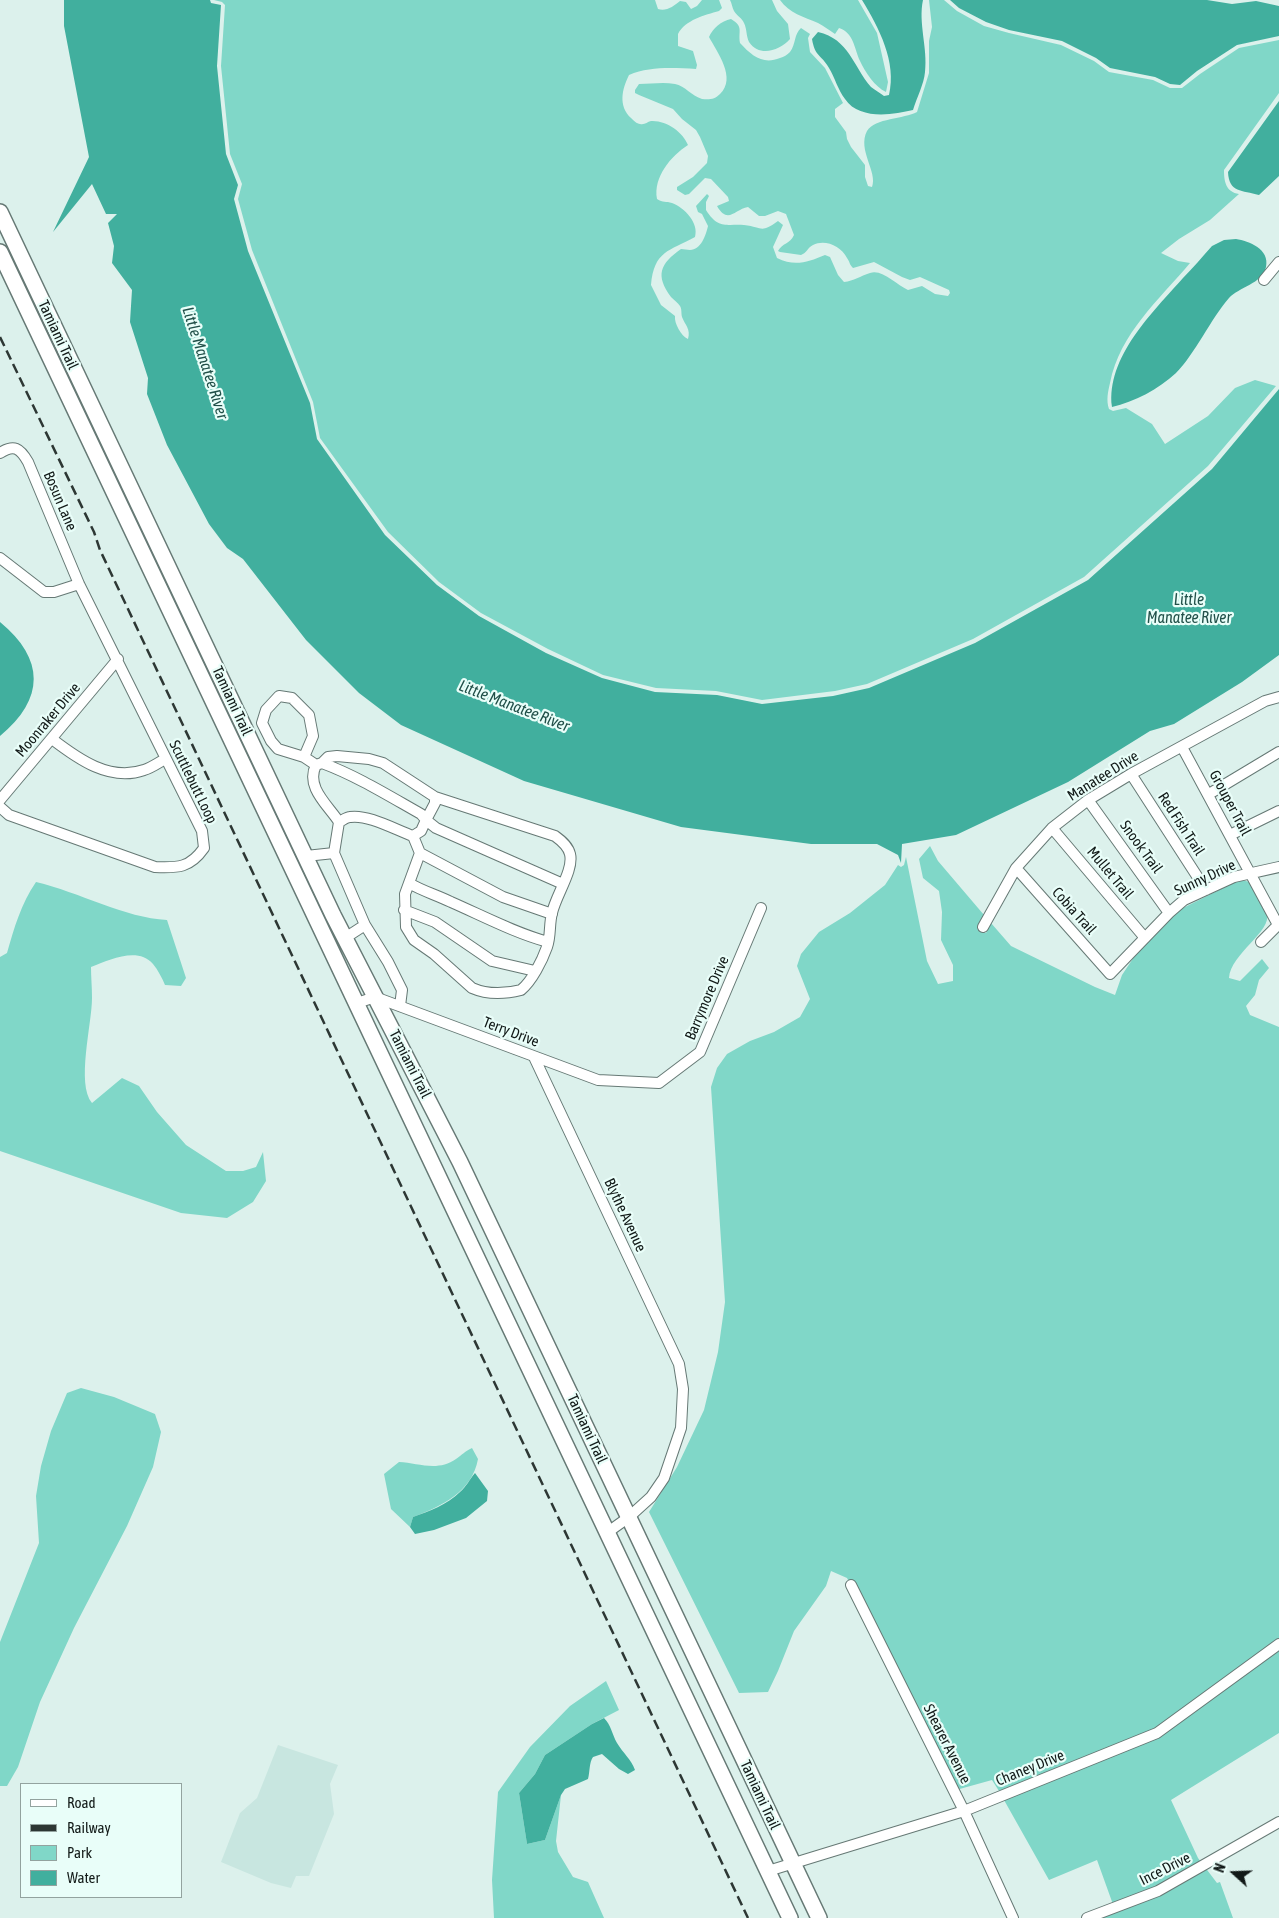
<!DOCTYPE html>
<html>
<head>
<meta charset="utf-8">
<style>
	body { margin:0 }
	#map { position:relative; width:1279px; height:1918px; overflow:hidden; background:#dcf1ec; font-family:"Asap Condensed",sans-serif }
	canvas { display:block }
	.legend { position:absolute; left:20px; top:1783px; width:162px; height:115px; box-sizing:border-box; background:#e9fef9; border:1px solid #93a39f; margin:0; padding:6px 9px; list-style:none; font-size:15px; color:#121a18 }
	.legend li { display:flex; align-items:center; gap:10px; height:25px }
	.legend b { width:25px; border:1px solid #93a39f }
	.north { position:absolute; left:1209px; top:1848px; width:50px; height:50px; -webkit-text-stroke:4px #e9fef9; paint-order:stroke; rotate:290deg; font-size:14px; font-weight:700; line-height:20px; text-align:center; color:#121a18 }
	.north::after { content:''; display:block; margin:auto; width:18px; height:22px; background:#121a18; clip-path:polygon(50% 0,100% 100%,50% 72%,0 100%) }
</style>
</head>
<body>
<div id="map">
<canvas width="1279" height="1918"></canvas>
<ul class="legend">
<li><b style="height:6px;background:#fff"></b>Road</li>
<li><b style="height:6px;background:#2d3734"></b>Railway</li>
<li><b style="height:14px;background:#80d7c8"></b>Park</li>
<li><b style="height:14px;background:#41af9e"></b>Water</li>
</ul>
<div class="north">N</div>
</div>
<script>
const context = document.querySelector('canvas').getContext('2d');
context.lineJoin = 'round';
function fill(path, color) { context.fillStyle = color; context.fill(path, 'evenodd'); }
function stroke(path, color, width, dash) { context.strokeStyle = color; context.lineWidth = width; context.lineCap = dash ? 'butt' : 'round'; context.setLineDash(dash || []); context.stroke(path); }
function drawText(font, color, halo, rows, align = 'center') {
  context.font = font + ' "Asap Condensed",sans-serif'; context.lineWidth = 4.5; context.setLineDash([]); context.textBaseline = 'middle'; context.strokeStyle = halo; context.fillStyle = color; for (const [text, x, y, turn = 0] of rows) {
    context.save(); context.translate(x, y); context.rotate((+turn || 0) * Math.PI / 180); context.textAlign = isNaN(turn) ? turn : align; if (halo) context.strokeText(text, 0, 0); context.fillText(text, 0, 0); context.restore();
  }
}
fill(new Path2D(`
	M278 1745 338 1765 330 1784 334 1814 309 1876H296L291 1888 271 1883 221 1862 240 1813 257 1798Z`), '#c8e6e0');
fill(new Path2D(`
	M214 0H655L658 9C666 12 674 6 680 1L686 2 691 9 697 6 702 0H719L722 8 719 11C705 15 685 20 678 34V46L693 51 697 65 696 69C674 68 650 66 629 75 622 89 618 106 631 118 633 120 637 124 640 124 645 125 647 122 651 121 666 120 683 132 688 145 671 156 653 177 657 199 663 203 666 201 672 203 685 208 699 223 695 237 669 251 654 251 651 285L661 305 675 316C674 323 681 336 688 339 691 329 685 325 682 317 681 313 682 309 680 306 678 303 674 300 671 297 655 275 660 264 681 249 684 249 687 250 690 250 701 250 706 235 708 226L702 214 698 212 696 206 707 194 709 196 706 202V210C718 229 725 224 744 225 763 227 760 234 778 221L783 225 773 247 777 258C795 267 808 262 825 255L830 257 838 275 844 282C854 281 860 276 870 273 883 269 896 285 908 290L922 286 935 294 948 296 950 293 949 290 920 277 910 280 902 277 874 262 853 268C849 264 850 262 847 258 841 246 825 239 813 245 807 248 807 253 801 255L780 252 778 251C782 243 790 244 794 235L786 214 778 211 765 216H759L748 207C735 209 728 225 717 206L729 201 728 197 711 179 705 178 689 194 685 195 677 190V187L693 177 707 163 708 156 700 137 696 130 682 119 673 109 639 95 635 93V90L639 84C651 84 663 82 675 84 685 86 692 96 702 99 710 100 715 99 720 94 737 78 717 52 709 37 713 28 721 21 731 19 744 27 738 30 740 43 752 56 763 65 780 58 784 57 787 55 790 52 796 44 794 34 801 28L810 34 808 38 810 52 825 68 843 103 835 109V117L846 132 847 139 851 147 865 165V177L868 186 872 187C878 172 857 150 867 131 875 118 904 119 917 112L929 73V41L932 27 929 0H944L957 11 984 26 1009 33 1061 45 1094 61 1109 72 1153 80 1170 88H1182L1200 74 1239 48 1279 40V93L1224 170C1224 182 1226 192 1239 194L1210 220 1179 239 1161 253 1178 261 1190 263C1159 300 1120 333 1110 383 1108 392 1106 400 1109 409L1113 411 1126 408 1152 424 1165 444 1208 416 1235 388 1255 380 1276 386 1208 466 1084 577 973 639 867 684 835 691 762 700 716 691 656 688 603 675 548 649 481 613 439 582 388 532 320 438 313 402 252 250 238 199 242 184 230 154 221 66 225 5 222 2Z
	M730 0H772L777 11 788 24 790 39C780 50 760 58 749 42 746 36 747 29 744 23 742 18 737 16 734 11 732 7 732 4 730 0Z
	M780 0H858L877 33 888 82 886 92C875 87 865 72 860 61 854 48 854 33 839 28L835 34C829 30 824 26 818 23 804 17 789 13 780 0Z
	M930 846 938 861 984 915 977 929 986 933 991 923 1011 946 1095 987 1115 995 1122 975 1136 954 1173 916 1183 908 1237 881 1241 880 1250 882C1255 892 1264 903 1267 913 1272 932 1231 953 1229 978L1240 981 1262 959 1269 968 1259 980 1255 995 1246 1006 1250 1015 1279 1027V1638L1154 1729 999 1791 992 1780 956 1790 847 1578 831 1571 826 1586 794 1631 778 1671 768 1692 739 1693 649 1512 677 1467 704 1410 718 1352 725 1302 711 1087 717 1068 727 1054 750 1041 774 1032 800 1017 810 999 797 966 801 954 819 932 850 913 885 885 898 865 901 867 904 865 906 857 927 961 938 984 953 981V965L941 940 942 912 939 891 923 878 919 859Z
	M36 882C79 892 125 918 167 920L186 978 181 986 165 985C162 978 158 970 153 964 138 946 109 960 91 967 91 977 92 987 92 998 92 1024 76 1084 92 1103L122 1078 139 1086 157 1112 186 1145 226 1171H243L256 1167 263 1152 266 1181 253 1202 227 1218 181 1213 0 1151V957L7 953C14 928 21 904 36 882Z
	M81 1388 114 1397 155 1414 161 1432 153 1467 127 1526 74 1628 40 1702 18 1767 7 1786H0V1642L39 1543 36 1496 41 1466 51 1431 67 1393Z
	M472 1448 478 1459C472 1492 442 1506 413 1517L410 1527 391 1509 384 1474 399 1462C418 1463 438 1472 456 1459 462 1455 465 1451 472 1448Z
	M1279 1650V1733L1171 1800 1198 1858 1217 1883 1220 1882 1233 1918H1103L1115 1910 1097 1860 1049 1880 1004 1800 1160 1736Z
	M606 1681 619 1710 592 1724 545 1755 535 1774 519 1793 527 1844 545 1840 561 1795 556 1841 558 1852 573 1877 588 1882 604 1918H494L492 1880 498 1792 530 1747 570 1706Z`), '#80d7c8');
fill(new Path2D(`
	M64 0H210L211 3 221 5 217 66 226 154 238 185 234 199 248 251 310 403 317 439 385 535 437 585 479 616 546 653 602 678 655 692 717 695 762 704 833 696 869 688 975 643 1088 580 1212 469 1279 389V655L1242 682 1174 724 1150 731 1068 782 956 835 902 844 901 863 898 855 877 844H811L681 827 524 781 401 725 359 693 306 640 243 559 227 548 209 524 167 445 147 394 148 378 130 322 132 290 112 263 114 246 108 223 117 214H106L92 184 53 232 89 157 64 26Z
	M862 0H923C918 23 928 48 925 72 924 84 917 97 913 110 892 115 859 120 845 99 838 90 835 78 829 68 821 54 815 57 812 39L818 32C849 39 853 66 871 87 875 90 880 93 884 96L889 95C897 62 879 28 862 0Z
	M950 0H1207L1232 4 1256 1 1279 6V36L1237 45 1197 71 1180 85 1170 84 1155 77 1110 68 1096 58 1062 41 1009 30 986 22 959 8Z
	M1279 101V176L1259 195C1242 190 1229 193 1228 172Z
	M1236 239C1249 241 1270 249 1266 267 1262 284 1239 287 1229 298 1210 320 1195 354 1176 373 1159 389 1134 402 1112 407 1106 357 1153 312 1183 278 1193 268 1202 257 1212 246L1224 240Z
	M0 622C45 659 45 699 0 736Z
	M475 1473 488 1491 487 1501 466 1518 434 1530 415 1534 410 1527 413 1517C429 1511 447 1505 460 1492 466 1487 470 1479 475 1473Z
	M604 1718C611 1725 612 1734 617 1743 623 1753 631 1759 635 1770L628 1774 619 1769 602 1754 593 1757C589 1763 590 1771 588 1779L565 1789 561 1795 545 1840 527 1844 519 1793 535 1774 545 1755 592 1724Z`), '#41af9e');
const street = new Path2D(`
	M1264 280 1279 262
	M0 453C14 444 20 448 28 462L79 584 202 831 204 848C190 868 178 868 155 867L9 815 0 807
	M0 558 44 592H54L79 584
	M52 739C78 759 110 782 144 770 151 768 158 763 165 759
	M1182 747 1278 925
	M304 757 313 736 309 715 292 698 279 696 266 710 262 723 271 741 278 749 304 757 316 765
	M322 763 328 757 337 756 369 759 383 763 435 797V803L426 820 436 828 563 884
	M1131 774 1206 890
	M1209 794 1279 752
	M0 800 118 659
	M1088 800 1169 913
	M1052 828 1145 938
	M1230 835 1279 811
	M413 836 420 853 405 894 406 927 414 940 434 954 472 988C488 995 505 994 521 990 532 981 542 961 547 947 551 936 549 924 552 913 556 895 574 870 570 854 568 846 562 841 555 836L435 797
	M334 853 365 925 345 938
	M420 853 503 897 552 914
	M306 856 334 853 339 822C343 820 347 817 350 817 368 814 396 830 413 836L421 831 426 820 421 814C389 796 357 776 322 763L316 765C305 787 328 805 339 822
	M1016 868 1110 974 1169 913 1184 900 1234 877 1279 867
	M409 883C422 891 437 895 451 902 483 916 515 933 548 942
	M404 910 435 922 492 961 535 971
	M365 925 388 962 402 990 400 1006
	M983 927 1016 868 1052 828 1088 800 1131 774 1265 701 1279 697
	M1261 942 1279 924
	M357 1003 375 997 598 1080 659 1083 700 1052 761 908
	M534 1057 679 1364 683 1389 681 1428 664 1478 651 1497 629 1517 608 1532
	M851 1585 964 1811 1013 1918
	M768 1871 964 1811 1157 1733 1279 1644
	M1087 1918 1158 1891 1279 1822`);
const primary = new Path2D(`
	M0 212 333 915 460 1162 819 1918
	M0 252 790 1918`);
stroke(street, '#667975', 12);
stroke(primary, '#667975', 18);
stroke(street, '#fff', 10);
stroke(primary, '#fff', 15);
stroke(new Path2D(`
	M0 337 94 532 100 550 748 1918`), '#2d3734', 2.5, [10, 5]);
drawText('15px', '#121a18', '#e9fef9', [
	["Tamiami Trail",58,335,65],
	["Bosun Lane",60,501,67],
	["Tamiami Trail",232,701,65],
	["Moonraker Drive",48,720,-50],
	["Manatee Drive",1103,776,-32],
	["Scuttlebutt Loop",193,782,64],
	["Grouper Trail",1230,803,62],
	["Red Fish Trail",1181,824,57],
	["Snook Trail",1141,847,54],
	["Mullet Trail",1110,873,50],
	["Sunny Drive",1205,878,-25],
	["Cobia Trail",1074,911,48],
	["Barrymore Drive",707,998,-67],
	["Terry Drive",511,1032,21],
	["Tamiami Trail",410,1064,63],
	["Blythe Avenue",625,1215,65],
	["Tamiami Trail",587,1429,65],
	["Shearer Avenue",947,1744,63],
	["Chaney Drive",1030,1768,-22],
	["Tamiami Trail",760,1795,65],
	["Ince Drive",1165,1869,-27]
]);
drawText('italic 16px', '#215049', '#e9fef9', [
	["Little Manatee River",205,363,72],
	["Little",1189,600],
	["Manatee River",1189,618],
	["Little Manatee River",514,706,21]
]);
</script>
</body>
</html>
